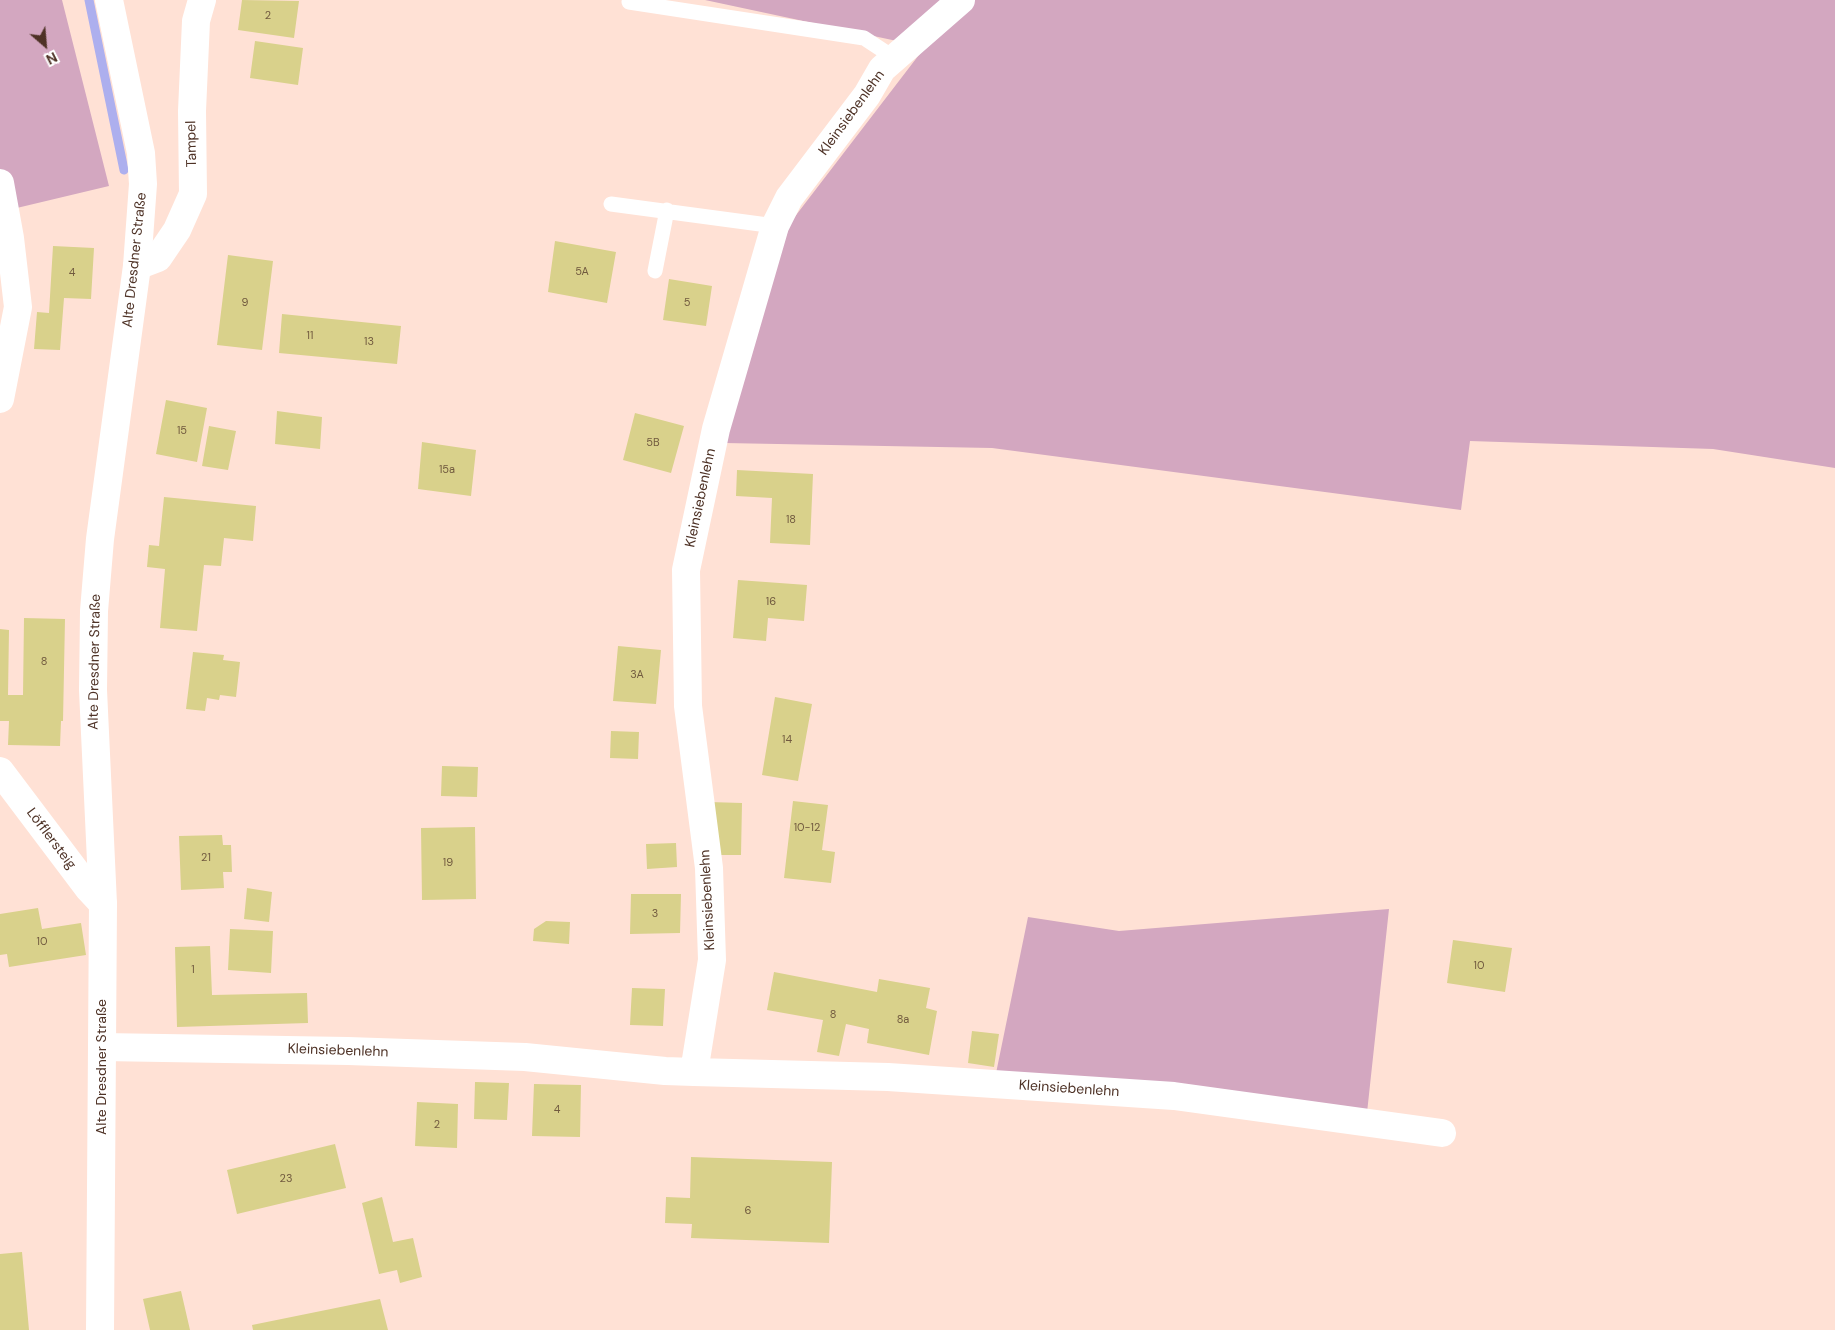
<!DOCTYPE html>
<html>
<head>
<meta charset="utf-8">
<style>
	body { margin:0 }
	#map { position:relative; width:1835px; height:1330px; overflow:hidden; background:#ffe1d5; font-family:"DM Sans",sans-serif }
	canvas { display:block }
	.north { position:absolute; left:20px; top:20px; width:50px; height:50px; -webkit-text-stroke:4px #fff; paint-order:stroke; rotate:153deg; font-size:14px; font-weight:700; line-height:20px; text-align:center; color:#4e3226 }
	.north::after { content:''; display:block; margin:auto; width:18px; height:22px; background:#4e3226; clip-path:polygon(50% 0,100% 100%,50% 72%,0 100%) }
</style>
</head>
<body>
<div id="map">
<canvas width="1835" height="1330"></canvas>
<div class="north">N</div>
</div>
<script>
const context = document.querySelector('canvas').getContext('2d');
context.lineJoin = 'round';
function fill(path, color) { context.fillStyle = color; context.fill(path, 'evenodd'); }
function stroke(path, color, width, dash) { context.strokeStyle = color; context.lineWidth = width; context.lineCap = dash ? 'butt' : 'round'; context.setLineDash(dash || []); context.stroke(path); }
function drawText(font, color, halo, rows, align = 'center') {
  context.font = font + ' "DM Sans",sans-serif'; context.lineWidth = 4; context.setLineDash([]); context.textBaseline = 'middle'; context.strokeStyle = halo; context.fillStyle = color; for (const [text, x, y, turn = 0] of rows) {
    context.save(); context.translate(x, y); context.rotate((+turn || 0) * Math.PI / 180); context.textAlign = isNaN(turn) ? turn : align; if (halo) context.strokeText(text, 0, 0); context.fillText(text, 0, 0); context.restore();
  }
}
fill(new Path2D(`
	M0 0H62L109 186 0 212Z
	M705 0H1835V468L1713 449 1470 441 1461 510 992 448 724 443 790 223 925 47Z
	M1389 909 1366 1122 994 1083 1028 917 1119 931Z`), '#d3a7c0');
stroke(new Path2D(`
	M89 0 124 170`), '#adafee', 9);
fill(new Path2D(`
	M242 0 299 1 294 38 238 30Z
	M255 41 303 48 298 85 250 78Z
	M555 241 616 252 607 303 548 292Z
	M53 246 94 248 91 299 64 298 60 350 34 349 37 312 49 313Z
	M228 255 273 261 262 350 217 345Z
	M669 279 712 286 706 326 663 320Z
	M282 314 401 326 397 364 279 353Z
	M166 400 207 408 197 462 156 454Z
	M277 411 322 417 320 449 275 444Z
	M635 413 684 426 671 473 623 460Z
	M209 426 236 431 228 470 202 466Z
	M422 442 476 450 471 496 418 489Z
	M737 470 813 474 810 545 770 543 772 498 736 496Z
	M164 497 256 506 253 541 224 538 221 566 204 565 197 631 160 628 165 569 147 567 149 545 159 546Z
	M738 580 807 585 804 621 768 618 766 641 733 638Z
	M24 618 65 619 63 721H61L60 746 8 745 9 721H0V629L9 630 8 695H23Z
	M618 646 661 650 656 704 613 701Z
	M193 652 224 655 223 660 240 662 236 697 220 695 219 700 207 698 205 711 186 709Z
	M775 697 812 704 798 781 762 775Z
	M611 731 639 732 638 759 610 758Z
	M442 766 478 767 477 797 441 796Z
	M793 801 828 805 822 850 835 852 831 883 784 878Z
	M709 802 742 803 741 855H709Z
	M475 827 476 899 422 900 421 828Z
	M222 835 223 845H231L232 872H223L224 888 181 890 179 836Z
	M676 843 677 867 647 869 646 844Z
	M247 888 272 892 269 922 244 919Z
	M631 894H681L680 933 630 934Z
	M38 908 42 929 81 923 86 955 9 967 7 954 0 955V914Z
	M546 921 570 922 569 944 533 941 534 929Z
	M230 929 273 931 271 973 228 970Z
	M1453 940 1512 948 1505 992 1447 983Z
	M210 946 212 995 307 993 308 1023 177 1027 175 947Z
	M774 972 877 992 879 979 930 988 926 1008 937 1011 929 1055 867 1043 869 1029 846 1024 839 1056 817 1052 823 1020 767 1010Z
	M632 988 665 989 663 1026 630 1025Z
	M972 1031 999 1034 994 1067 968 1063Z
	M475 1082 509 1083 507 1120 474 1119Z
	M534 1084 581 1085 580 1137 532 1136Z
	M417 1102 458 1104 457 1148 415 1146Z
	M335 1144 346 1188 237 1214 227 1170Z
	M691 1157 832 1162 829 1243 691 1238 692 1224 665 1223 666 1197 690 1198Z
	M382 1197 393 1242 413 1238 422 1277 400 1283 397 1270 379 1274 362 1203Z
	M22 1252 29 1330H0V1254Z
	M181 1291 190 1330H150L143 1299Z
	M380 1299 388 1330H253L252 1325Z`), '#d9d18b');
stroke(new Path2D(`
	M629 2 864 38 896 59
	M611 204 775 226
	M655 271 667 210`), '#fff', 15);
stroke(new Path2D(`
	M0 183 10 238 18 307 0 399
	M137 266 158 258 177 230 193 194 192 111 196 21 202 0
	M0 771 89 889 103 904
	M102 1047 348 1051 525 1057 665 1071 694 1072 712 960 709 868 688 706 686 570 716 429 775 226 789 198 867 95 882 69 961 0
	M694 1072 888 1077 1174 1096 1442 1133`), '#fff', 28);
stroke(new Path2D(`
	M100 1330 103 904 93 690 94 611 100 539 137 266 143 184 141 153 109 0`), '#fff', 28);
drawText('11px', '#715a3f', null, [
	["2",268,16],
	["5A",582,272],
	["4",72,273],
	["9",245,303],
	["5",687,303],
	["11",310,336],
	["13",369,342],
	["15",182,431],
	["5B",653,443],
	["15a",447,470],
	["18",791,520],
	["16",771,602],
	["8",44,662],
	["3A",637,675],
	["14",787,740],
	["10-12",807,828],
	["21",206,858],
	["19",448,863],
	["3",655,914],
	["10",42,942],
	["10",1479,966],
	["1",193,970],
	["8",833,1015],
	["8a",903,1020],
	["4",557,1110],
	["2",437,1125],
	["23",286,1179],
	["6",748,1211]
]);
drawText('14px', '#4e3226', '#fff', [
	["Kleinsiebenlehn",852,113,-54],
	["Tampel",192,144,-91],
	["Alte Dresdner Straße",135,260,-84],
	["Kleinsiebenlehn",701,498,-78],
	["Alte Dresdner Straße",95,662,-89],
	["Löfflersteig",51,839,53],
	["Kleinsiebenlehn",708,900,-93],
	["Kleinsiebenlehn",338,1051,2],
	["Alte Dresdner Straße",102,1067,-90],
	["Kleinsiebenlehn",1069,1089,4]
]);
</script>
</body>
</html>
